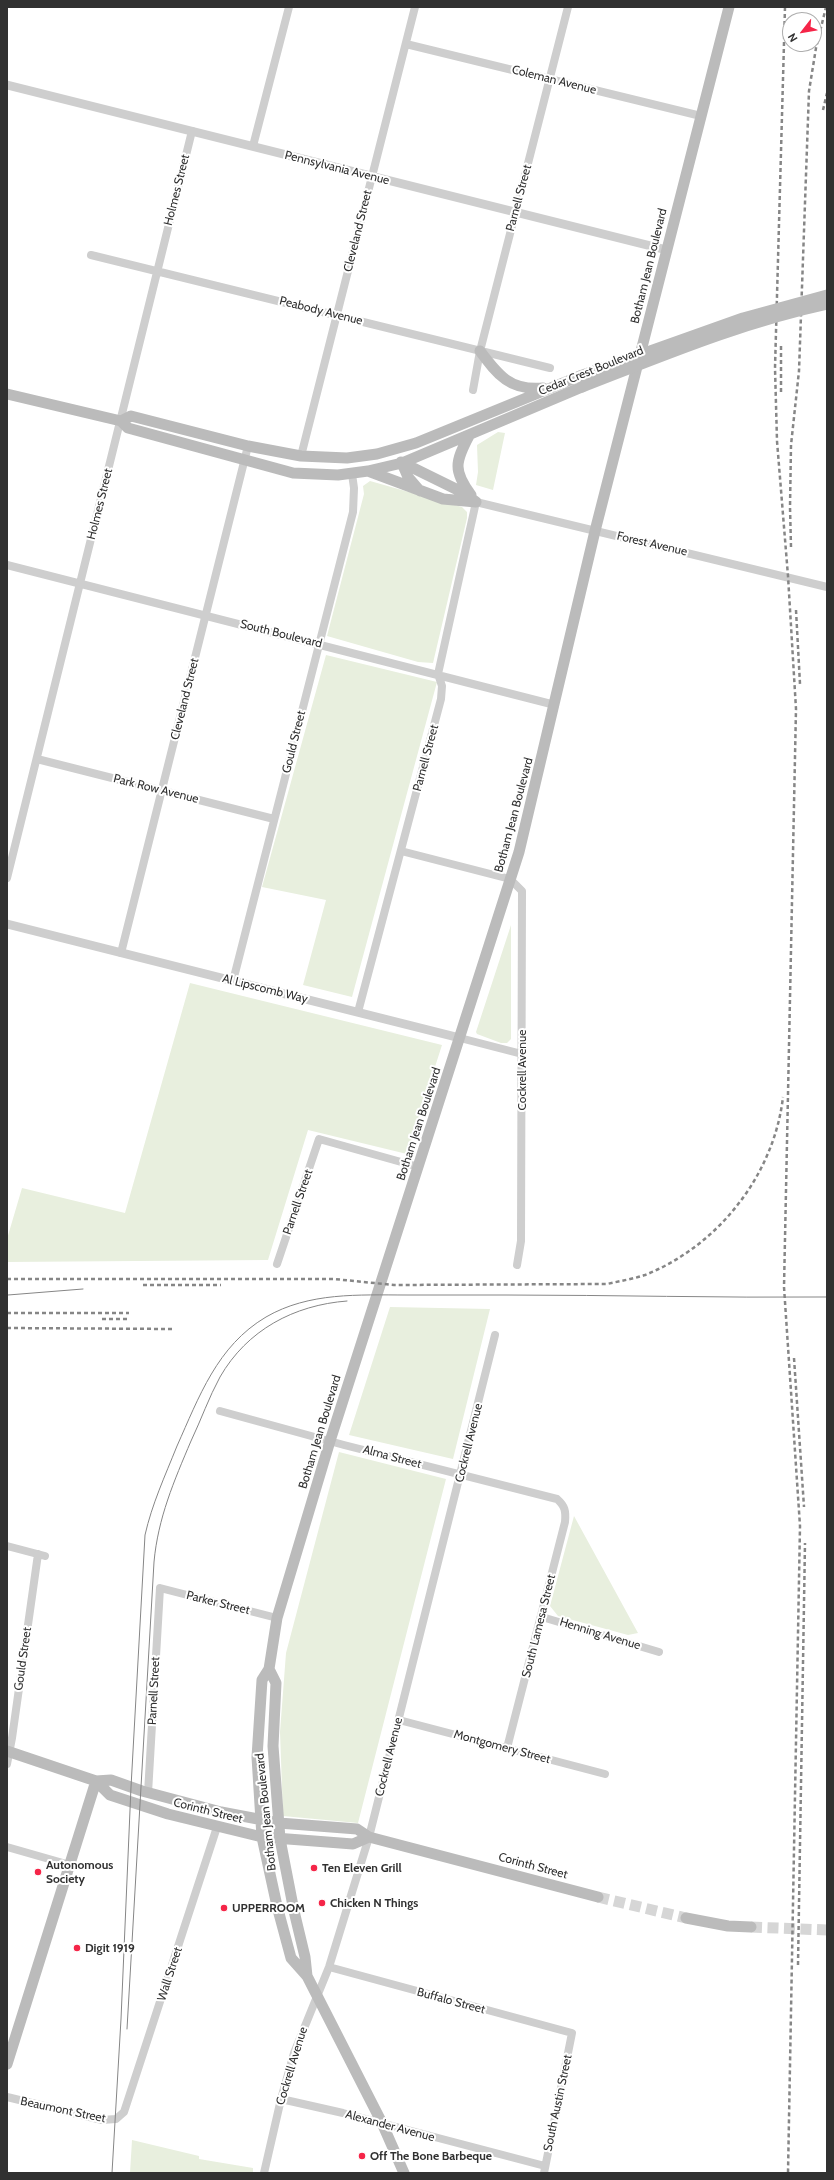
<!DOCTYPE html>
<html>
<head>
<meta charset="utf-8">
<style>
	body { margin:0 }
	#map { position:relative; width:834px; height:2180px; overflow:hidden; background:#fff; font-family:Cabin,sans-serif }
	canvas { display:block }
	.frame { position:absolute; inset:0; border:8px solid #313131; pointer-events:none }
	.north { position:absolute; left:782px; top:12px; width:40px; height:40px; box-sizing:border-box; background:#fff; border:1px solid #adadad; border-radius:50%; rotate:239deg; font-size:11px; font-weight:700; line-height:16px; text-align:center; color:#313131 }
	.north::after { content:''; display:block; margin:auto; width:14px; height:18px; background:#f52548; clip-path:polygon(50% 0,100% 100%,50% 72%,0 100%) }
</style>
</head>
<body>
<div id="map">
<canvas width="834" height="2180"></canvas>
<div class="frame"></div>
<div class="north">N</div>
</div>
<script>
const context = document.querySelector('canvas').getContext('2d');
context.lineJoin = 'round';
function fill(path, color) { context.fillStyle = color; context.fill(path, 'evenodd'); }
function stroke(path, color, width, dash) { context.strokeStyle = color; context.lineWidth = width; context.lineCap = dash ? 'butt' : 'round'; context.setLineDash(dash || []); context.stroke(path); }
function drawText(font, color, halo, rows, align = 'center') {
  context.font = font + ' Cabin,sans-serif'; context.lineWidth = 4; context.setLineDash([]); context.textBaseline = 'middle'; context.strokeStyle = halo; context.fillStyle = color; for (const [text, x, y, turn = 0] of rows) {
    context.save(); context.translate(x, y); context.rotate((+turn || 0) * Math.PI / 180); context.textAlign = isNaN(turn) ? turn : align; if (halo) context.strokeText(text, 0, 0); context.fillText(text, 0, 0); context.restore();
  }
}
fill(new Path2D(`
	M498 432 505 433 493 490 476 485 478 472 477 445Z
	M370 481 462 507 467 512V518L433 663 418 662 327 636 364 494 363 486Z
	M326 655 437 682 352 997 303 985 326 900 262 887Z
	M511 925V1039L507 1043H501L477 1034 476 1032Z
	M190 983 442 1045 407 1154 308 1130 268 1260 7 1262V1239L22 1188 125 1213Z
	M390 1307 490 1309 453 1459 349 1435Z
	M339 1452 446 1479 358 1823 283 1816 280 1732 286 1653Z
	M574 1516 638 1633 628 1635 558 1616 550 1606Z
	M132 2140 199 2156V2159L253 2168V2173H130Z`), '#e8efde');
stroke(new Path2D(`
	M598 1897 686 1918
	M751 1927 827 1930`), '#d6d6d6', 11, [11, 5.5]);
stroke(new Path2D(`
	M406 44 701 116
	M253 146 289 7
	M91 255 550 368
	M473 390 480 351 568 7
	M301 456 415 7
	M7 565 555 705
	M37 759 274 819
	M401 851 510 879 522 891 521 1241 517 1265
	M7 878 192 131
	M121 953 248 446
	M233 981 353 512 354 488 352 474
	M358 1012 441 699 442 686 438 674 476 502 827 587
	M460 1038 522 1054
	M277 1264 319 1139 419 1167
	M220 1411 344 1445 557 1499C565 1506 566 1511 565 1522L507 1748
	M7 1546 45 1556
	M542 1617 659 1652
	M399 1720 605 1774
	M7 1764 12 1738 38 1554
	M148 1793 160 1588 277 1618
	M7 1847 70 1865
	M329 1967 572 2033 544 2173
	M7 2097 102 2120 116 2119 124 2112 217 1827
	M281 2099 343 2113 545 2166
	M264 2173 281 2099 294 2053 329 1967 369 1837 495 1335`), '#cecece', 8);
stroke(new Path2D(`
	M7 85 667 250
	M7 924 460 1038`), '#cecece', 9);
stroke(new Path2D(`
	M480 351C498 375 510 391 543 388
	M7 394 121 421 128 428 293 473 338 475 368 471 402 463 582 387
	M121 421 131 416 248 446 301 456 347 458 377 454 416 443 580 376
	M469 436C455 462 453 471 471 495
	M401 462 464 493 476 502
	M402 463 408 477 420 491
	M368 471 443 499 476 502
	M269 1669 276 1683 273 1746 280 1839 294 1911 305 1957 307 1976
	M7 1751 96 1781 111 1780 142 1791 221 1812 279 1823 357 1829 369 1837 598 1897
	M96 1781 110 1795 168 1814 262 1837 353 1844 369 1837
	M686 1918 728 1926 751 1927
	M7 2064 96 1781
	M404 2173 382 2123 307 1976 291 1958 277 1906 262 1837 257 1757 262 1680 269 1669 277 1618 330 1441 519 852 595 531 729 7`), '#bbb', 11);
stroke(new Path2D(`
	M8 1295 83 1289
	M127 2029 154 1562C158 1518 174 1481 191 1441 201 1420 209 1397 220 1377 247 1330 294 1305 347 1301
	M112 2173 121 2019 131 1787 145 1535C152 1504 165 1476 177 1446 199 1397 217 1346 266 1317 309 1292 359 1295 407 1295 440 1295 473 1295 506 1295 613 1295 720 1298 827 1297`), '#868686', 1);
stroke(new Path2D(`
	M785 7 775 368 777 441 788 576 796 709 784 1287 800 1526 788 2173
	M823 110 827 93
	M781 346V394
	M791 547 790 507 791 445 799 371 809 91 816 48 826 7
	M796 610 800 684
	M7 1279H334L394 1285 607 1284C620 1281 633 1279 645 1275 718 1246 774 1175 783 1097
	M143 1285H221
	M7 1313H129
	M102 1319H128
	M7 1328 174 1329
	M794 1358 804 1507
	M798 1965 805 1543`), '#868686', 2.5, [4, 3]);
stroke(new Path2D(`
	M580 376 743 318 827 295
	M582 387C662 356 743 322 827 304`), '#bbb', 11);
for (const [x, y, r, color] of [
	[314,1868,4,"#f52548"],
	[38,1872,4,"#f52548"],
	[322,1903,4,"#f52548"],
	[224,1908,4,"#f52548"],
	[77,1948,4,"#f52548"],
	[362,2156,4,"#f52548"]
]) { const dot = new Path2D(); dot.arc(x, y, r, 0, 2 * Math.PI); context.fillStyle = color; context.fill(dot); stroke(dot, '#fff', 1.5); }
drawText('12px', '#313131', '#fff', [
	["Coleman Avenue",554,80,14],
	["Pennsylvania Avenue",337,168,14],
	["Holmes Street",177,190,-76],
	["Parnell Street",519,198,-75],
	["Cleveland Street",358,231,-76],
	["Botham Jean Boulevard",649,266,-76],
	["Peabody Avenue",321,311,14],
	["Cedar Crest Boulevard",591,371,-22],
	["Holmes Street",100,504,-76],
	["Forest Avenue",652,544,13],
	["South Boulevard",281,634,14],
	["Cleveland Street",185,699,-76],
	["Gould Street",294,742,-76],
	["Parnell Street",426,758,-75],
	["Park Row Avenue",156,789,14],
	["Botham Jean Boulevard",514,815,-75],
	["Al Lipscomb Way",265,989,14],
	["Cockrell Avenue",522,1070,-90],
	["Botham Jean Boulevard",419,1124,-72],
	["Parnell Street",298,1202,-71],
	["Botham Jean Boulevard",320,1432,-73],
	["Cockrell Avenue",469,1443,-76],
	["Alma Street",392,1457,15],
	["Parker Street",218,1603,14],
	["South Lamesa Street",539,1626,-76],
	["Henning Avenue",600,1634,17],
	["Gould Street",23,1659,-82],
	["Parnell Street",154,1691,-87],
	["Montgomery Street",502,1747,15],
	["Cockrell Avenue",389,1757,-76],
	["Corinth Street",208,1811,14],
	["Botham Jean Boulevard",266,1812,-96],
	["Corinth Street",533,1866,15],
	["Wall Street",170,1974,-72],
	["Buffalo Street",451,2001,15],
	["Cockrell Avenue",292,2066,-73],
	["South Austin Street",558,2103,-78],
	["Beaumont Street",63,2110,12],
	["Alexander Avenue",390,2126,15]
]);
drawText('bold 12px', '#313131', '#fff', [
	["Autonomous",46,1865],
	["Society",46,1879],
	["Ten Eleven Grill",322,1868],
	["Chicken N Things",330,1903],
	["UPPERROOM",232,1908],
	["Digit 1919",85,1948],
	["Off The Bone Barbeque",370,2156]
], 'left');
</script>
</body>
</html>
